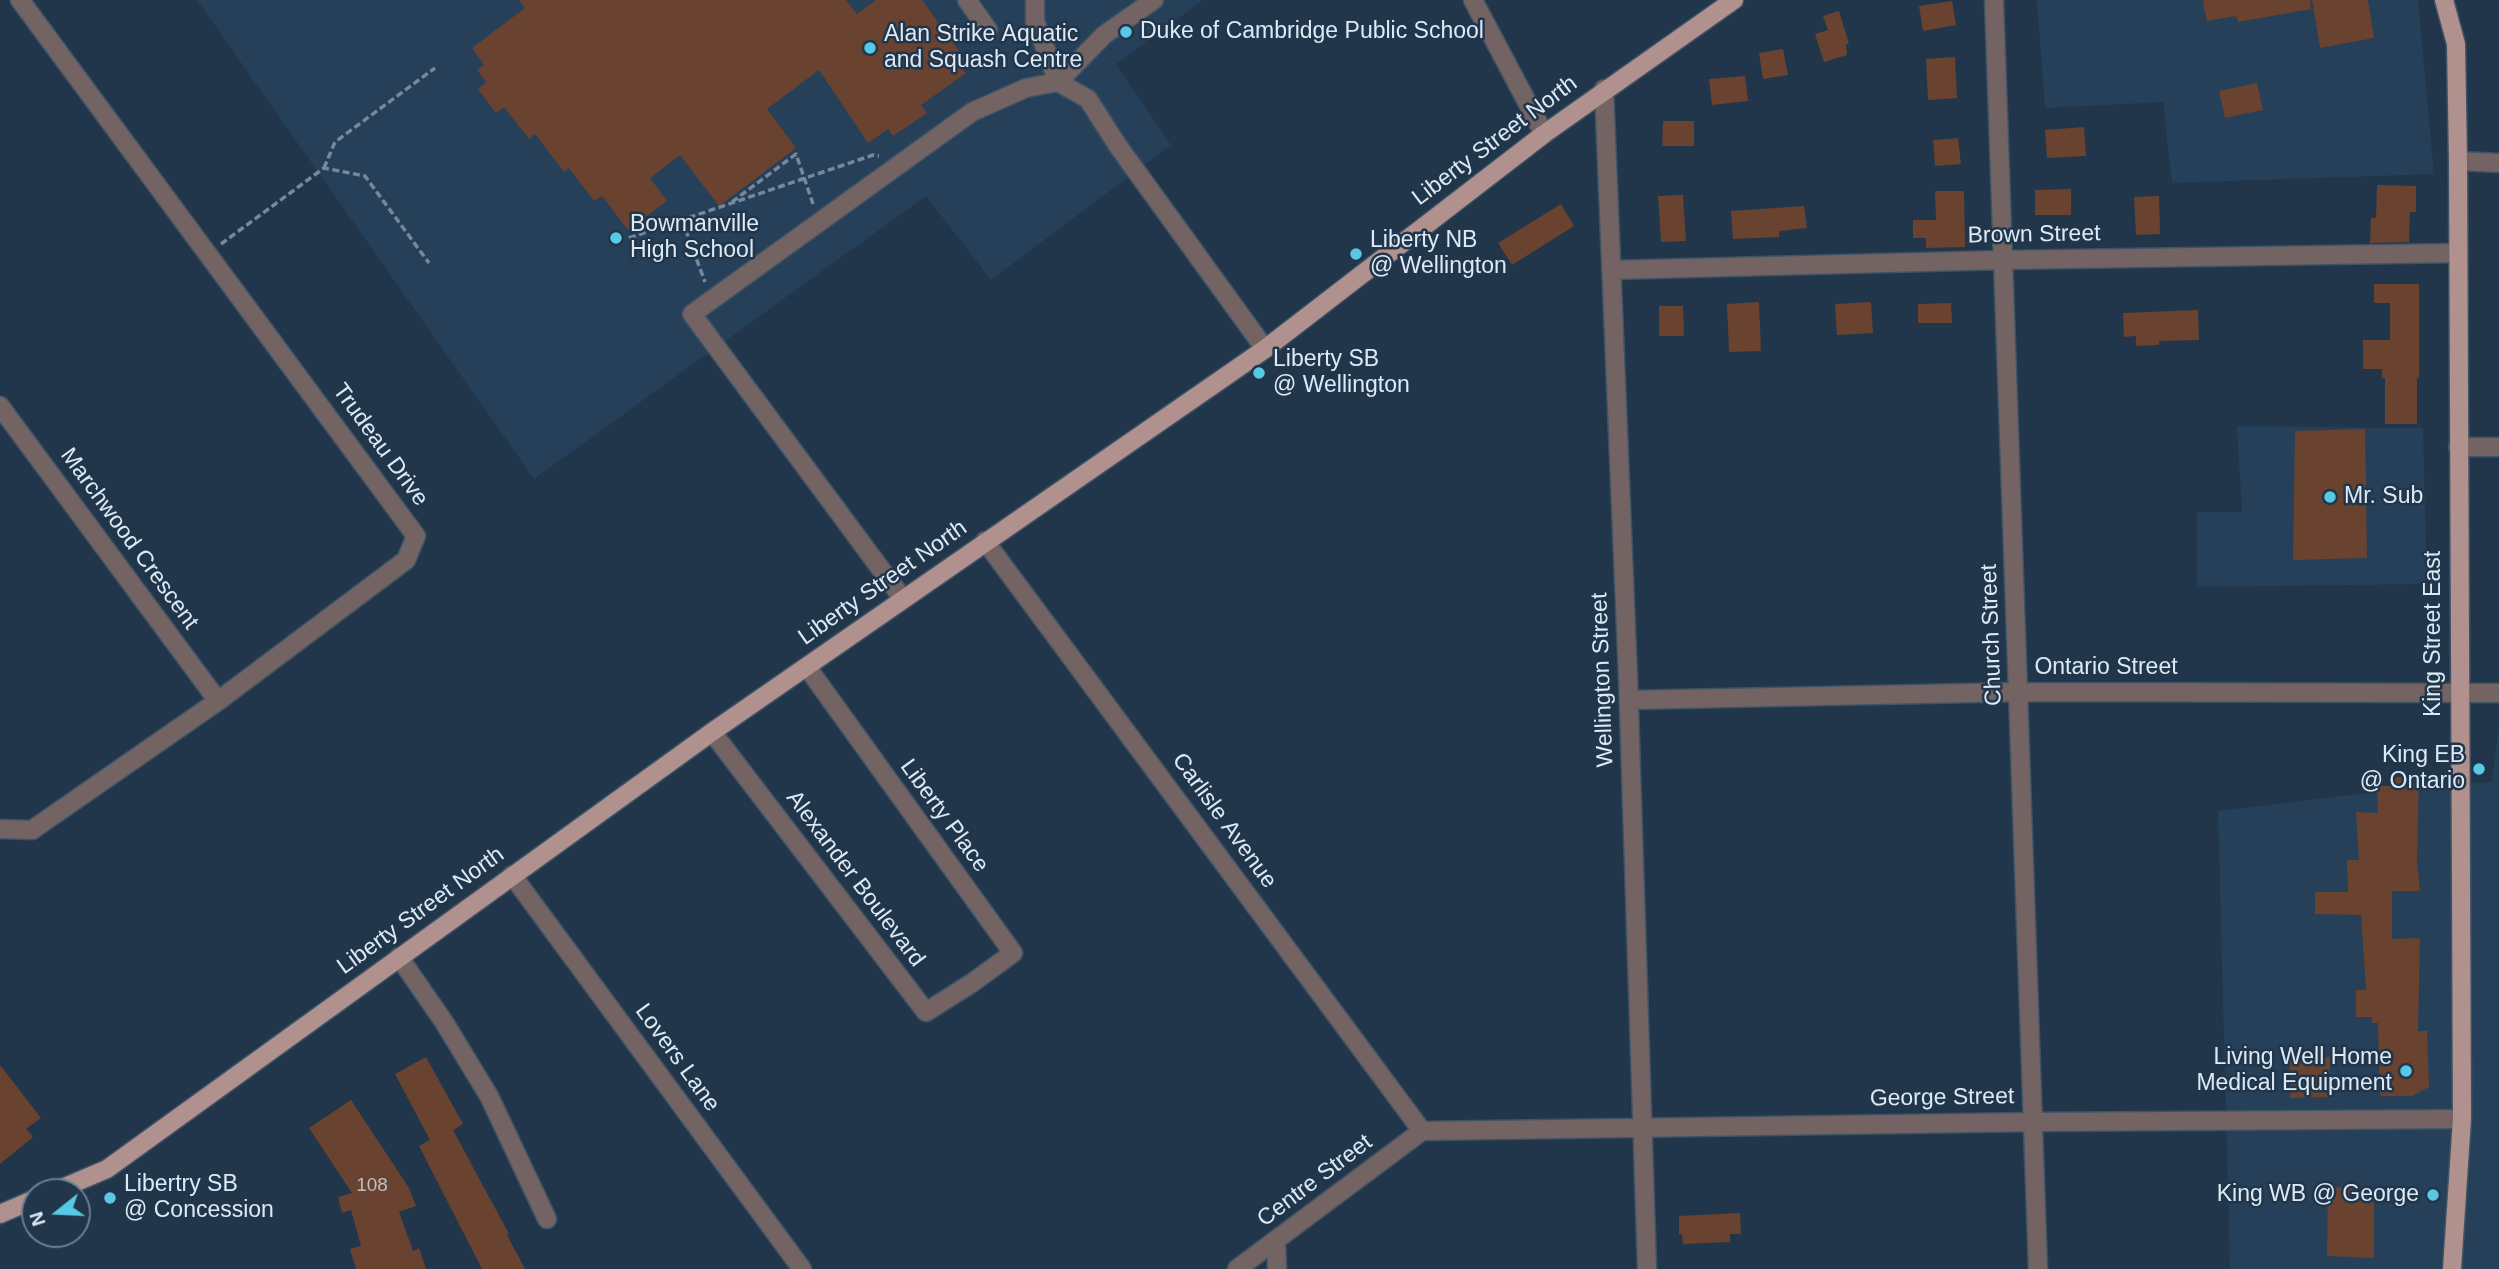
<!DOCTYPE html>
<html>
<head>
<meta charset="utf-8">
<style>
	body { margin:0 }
	#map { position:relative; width:2499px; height:1269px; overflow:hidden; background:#21364a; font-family:Helvetica,sans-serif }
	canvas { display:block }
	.north { position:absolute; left:21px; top:1178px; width:70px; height:70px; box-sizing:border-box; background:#21364a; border:2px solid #6c7e8f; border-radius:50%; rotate:252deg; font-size:19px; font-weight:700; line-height:28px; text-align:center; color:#dce9f6 }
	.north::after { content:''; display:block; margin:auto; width:24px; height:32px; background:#59c8e5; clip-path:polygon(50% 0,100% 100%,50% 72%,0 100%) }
</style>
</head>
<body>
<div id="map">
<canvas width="2499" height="1269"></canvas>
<div class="north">N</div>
</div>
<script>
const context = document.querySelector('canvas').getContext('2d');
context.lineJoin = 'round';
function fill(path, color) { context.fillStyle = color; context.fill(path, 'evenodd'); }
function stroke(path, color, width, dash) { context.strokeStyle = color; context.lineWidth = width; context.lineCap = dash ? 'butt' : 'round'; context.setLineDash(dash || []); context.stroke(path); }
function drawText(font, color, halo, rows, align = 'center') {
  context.font = font + ' Helvetica,sans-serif'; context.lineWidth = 5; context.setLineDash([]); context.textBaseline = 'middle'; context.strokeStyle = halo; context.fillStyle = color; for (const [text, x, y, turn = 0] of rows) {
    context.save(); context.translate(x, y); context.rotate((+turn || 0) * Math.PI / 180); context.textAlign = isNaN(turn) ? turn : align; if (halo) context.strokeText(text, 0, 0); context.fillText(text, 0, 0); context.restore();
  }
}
fill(new Path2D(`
	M197 0H1203L1116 64 1171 145 991 280 926 196 534 479Z
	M2037 0H2418L2434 174 2172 183 2163 102 2045 108Z
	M2237 426 2423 428 2427 584 2197 587V512H2242Z
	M2499 726V1269H2230L2218 811 2426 786 2492 782Z`), '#264059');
fill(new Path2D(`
	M519 0H846L857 14 876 0H922L966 61 959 66 966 73 921 105 927 113 893 136 888 129 868 143 819 70 767 109 796 148 719 206 680 155 650 178 667 201 628 230 602 196 594 201 569 168 564 172 535 134 529 139 504 107 496 113 478 89 486 82 477 70 484 65 472 48 525 8Z
	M2204 0H2310L2311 9 2238 22 2236 16 2207 21 2203 3Z
	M2312 0H2368L2374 38 2320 48Z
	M1952 1 1956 25 1923 31 1919 6Z
	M1839 11 1849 44H1846L1847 55 1824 62 1815 34 1828 30 1823 16Z
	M1783 49 1788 75 1763 79 1759 53Z
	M1955 57 1957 98 1928 100 1926 59Z
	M1745 76 1748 101 1712 105 1709 79Z
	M2257 83 2263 110 2225 118 2219 91Z
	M1663 121H1694V146H1662Z
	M2084 127 2086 156 2047 158 2045 130Z
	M1958 138 1961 164 1935 166 1933 140Z
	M2377 185 2416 186V212H2410L2409 242 2370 243 2371 218H2376Z
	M2071 189V215H2035V190Z
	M1935 191H1964L1965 247 1926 248V238H1913V220H1936Z
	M1683 195 1686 241 1661 242 1658 196Z
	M2159 196 2160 234 2136 235 2134 197Z
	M1561 204 1574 226 1512 265 1498 243Z
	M1804 206 1807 228 1779 231V237L1733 239 1731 211Z
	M2374 284H2419V378H2417V424H2385V378H2382V369H2363V340H2390V303H2374Z
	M1759 302 1761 351 1729 352 1727 304Z
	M1871 302 1873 333 1837 335 1835 304Z
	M1951 303 1952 323H1918V304Z
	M1659 306H1683L1684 336H1659Z
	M2198 310 2199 340 2159 341V345L2136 346V336L2124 337 2123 313Z
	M2365 429 2367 558 2293 560 2295 431Z
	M2390 777H2419L2417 860 2420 891H2392V939L2420 938 2418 1031H2427L2429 1087 2412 1096H2380L2378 1023H2372V1017H2356V990H2366L2361 915 2315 914V892H2348L2347 860H2359L2356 812 2378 813 2377 786H2391Z
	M426 1057 463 1124 453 1130 509 1234 507 1235 525 1269H482L419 1146 430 1140 395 1074Z
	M2290 1057H2330V1097L2290 1098Z
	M0 1065 41 1118 26 1129 33 1137 0 1164Z
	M351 1100 409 1188 416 1206 399 1212 413 1251 419 1248 426 1269H356L350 1249 361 1246 351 1210 342 1213 338 1197 352 1193 309 1128Z
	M2328 1187 2374 1188V1258L2327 1256Z
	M1740 1213 1741 1234H1730V1242L1683 1244 1682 1234H1679V1216Z`), '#694230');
const minor = new Path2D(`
	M967 0 988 30
	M1035 0V21L1058 82 1104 35 1154 0
	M1473 0 1544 134
	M1994 0 2038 1269
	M1604 89 1628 678 1647 1269
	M2458 161 2499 163
	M1611 270 2003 260 2457 253
	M0 406 218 701
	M2458 447H2499
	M985 541 1422 1131
	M903 599 692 314 972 112 1026 88 1058 82 1088 99 1118 146 1265 349
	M1629 700 2019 692 2499 693
	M712 732 926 1012 972 983 1013 953 807 667
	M0 829 32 830 218 701 406 560 416 536 20 0
	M512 875 802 1269
	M399 957 444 1022 489 1096 547 1219
	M1422 1131 2034 1122 2462 1119
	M1276 1241 1277 1269
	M1237 1269 1422 1131`);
const major = new Path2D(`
	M2444 0 2456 44 2458 161 2462 1119 2452 1269
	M53 1192 107 1169 712 732 1265 349 1544 134 1734 0
	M0 1214 35 1199`);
stroke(minor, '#3f5366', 21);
stroke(major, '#3f5366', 21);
stroke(new Path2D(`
	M324 168 335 142 435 68
	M732 202 796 154 813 204
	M682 220 705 282
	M629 238 873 155 879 156
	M221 244 324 168 365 176 429 263`), '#789', 3.5, [7, 3.5]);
stroke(minor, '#736362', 18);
stroke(major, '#b0918e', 18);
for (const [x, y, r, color] of [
	[1126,32,7,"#59c8e5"],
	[870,48,7,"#59c8e5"],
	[616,238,7,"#59c8e5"],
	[1356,254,7,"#59c8e5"],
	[1259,373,7,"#59c8e5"],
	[2330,497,7,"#59c8e5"],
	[2479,769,7,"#59c8e5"],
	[2406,1071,7,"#59c8e5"],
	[2433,1195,7,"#59c8e5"],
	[110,1198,7,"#59c8e5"]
]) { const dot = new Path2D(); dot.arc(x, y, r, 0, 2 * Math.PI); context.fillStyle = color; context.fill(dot); stroke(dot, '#21364a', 2.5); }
drawText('19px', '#bfbfc4', null, [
	["108",372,1186]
]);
drawText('23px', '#dce9f6', '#21364a', [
	["Duke of Cambridge Public School",1140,32],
	["Alan Strike Aquatic",884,35],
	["and Squash Centre",884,61],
	["Bowmanville",630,225],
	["High School",630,251],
	["Liberty NB",1370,241],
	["@ Wellington",1370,267],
	["Liberty SB",1273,360],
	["@ Wellington",1273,386],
	["Mr. Sub",2344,497],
	["King EB",2465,756,"right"],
	["@ Ontario",2465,782,"right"],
	["Living Well Home",2392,1058,"right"],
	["Medical Equipment",2392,1084,"right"],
	["Libertry SB",124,1185],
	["@ Concession",124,1211],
	["King WB @ George",2419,1195,"right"]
], 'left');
drawText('23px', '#dce9f6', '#21364a', [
	["Liberty Street North",1495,141,-37],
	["Brown Street",2034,235,-1],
	["Trudeau Drive",380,445,54],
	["Marchwood Crescent",129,539,54],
	["Liberty Street North",883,583,-35],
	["King Street East",2434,634,-90],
	["Church Street",1992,635,-92],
	["Ontario Street",2106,668],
	["Wellington Street",1603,680,-92],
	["Liberty Place",944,816,54],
	["Carlisle Avenue",1224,821,54],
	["Alexander Boulevard",855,879,53],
	["Liberty Street North",421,911,-36],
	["Lovers Lane",677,1058,54],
	["George Street",1942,1098,-1],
	["Centre Street",1315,1181,-37]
]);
</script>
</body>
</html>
